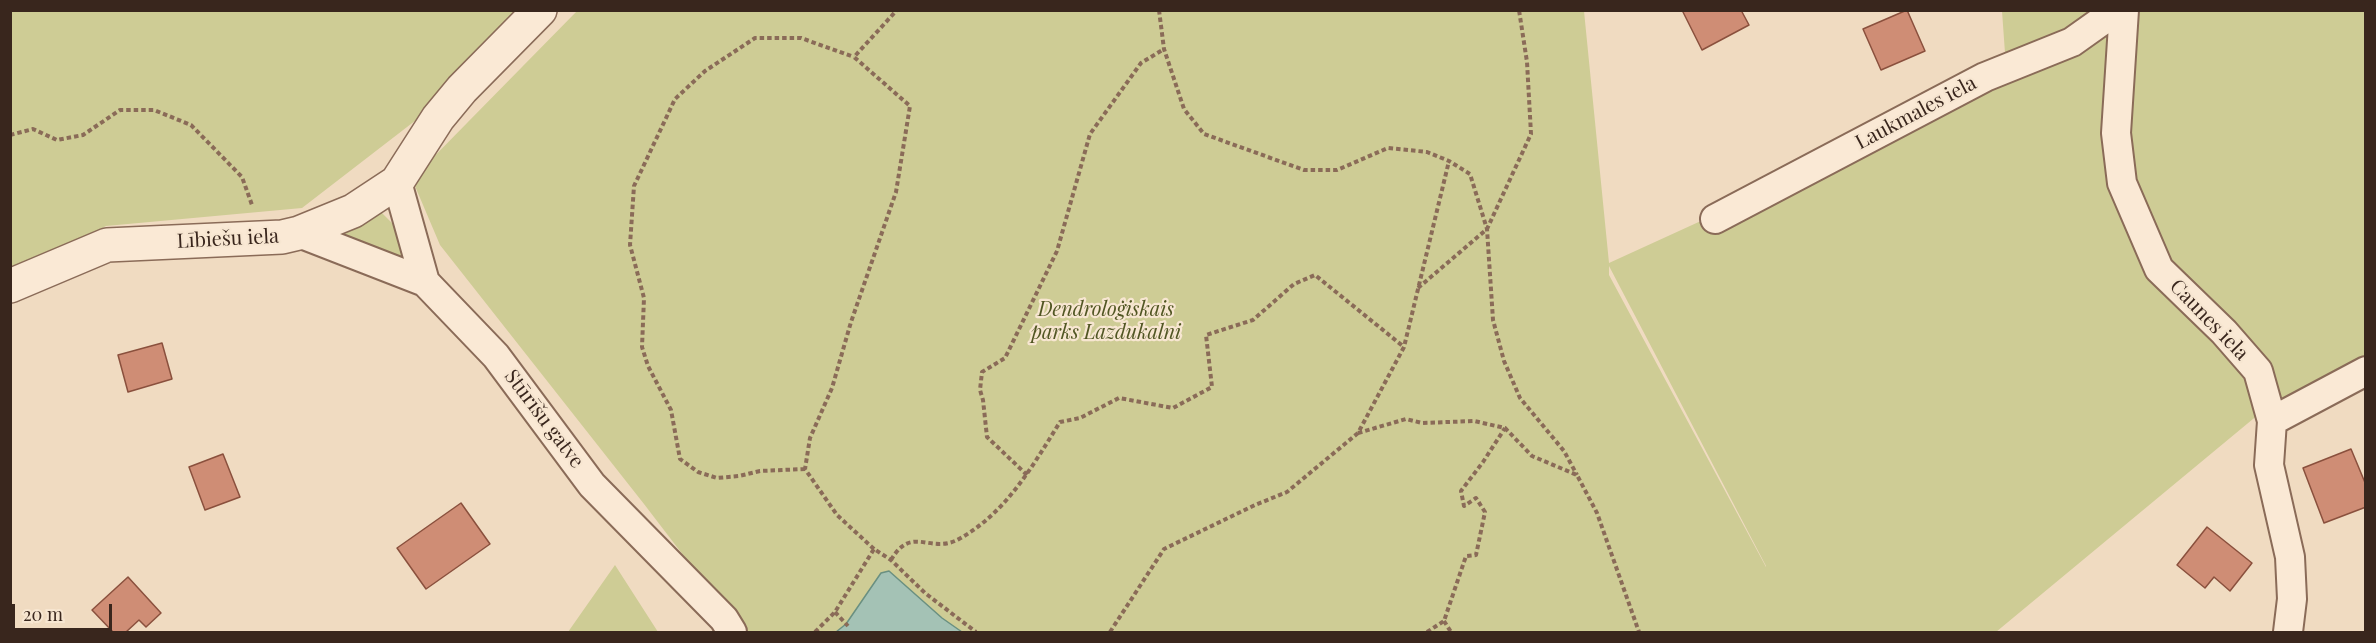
<!DOCTYPE html>
<html>
<head>
<meta charset="utf-8">
<style>
	body { margin:0 }
	#map { position:relative; width:2376px; height:643px; overflow:hidden; background:#f0dbc1; font-family:"Playfair Display",serif }
	canvas { display:block }
	.frame { position:absolute; inset:0; border:12px solid #39261d; pointer-events:none }
	.scale { position:absolute; left:12px; top:604px; width:100px; height:27px; box-sizing:border-box; border:3px solid #39261d; border-top:0; padding-left:8px; font-size:18px; line-height:21px; white-space:nowrap; color:#39261d; -webkit-text-stroke:4px #f7e6d1; paint-order:stroke }
</style>
</head>
<body>
<div id="map">
<canvas width="2376" height="643"></canvas>
<div class="frame"></div>
<div class="scale">20 m</div>
</div>
<script>
const context = document.querySelector('canvas').getContext('2d');
context.lineJoin = 'round';
function fill(path, color) { context.fillStyle = color; context.fill(path, 'evenodd'); }
function stroke(path, color, width, dash) { context.strokeStyle = color; context.lineWidth = width; context.lineCap = dash ? 'butt' : 'round'; context.setLineDash(dash || []); context.stroke(path); }
function drawText(font, color, halo, rows, align = 'center') {
  context.font = font + ' "Playfair Display",serif'; context.lineWidth = 4.5; context.setLineDash([]); context.textBaseline = 'middle'; context.strokeStyle = halo; context.fillStyle = color; for (const [text, x, y, turn = 0] of rows) {
    context.save(); context.translate(x, y); context.rotate((+turn || 0) * Math.PI / 180); context.textAlign = isNaN(turn) ? turn : align; if (halo) context.strokeText(text, 0, 0); context.fillText(text, 0, 0); context.restore();
  }
}
fill(new Path2D(`
	M11 11H524L420 117 302 208 106 226 11 275Z
	M577 11H1584L1609 263 2007 81 2002 11H2365V381L2259 414 1996 632H742L644 504 440 245 412 179ZM1609 266 1766 566V567L1609 275Z
	M380 211 393 224 407 261 339 239 349 230Z
	M615 565 658 632H568Z`), '#cecc95');
const water = new Path2D(`
	M889 571 942 618 962 632H836L846 624 881 573Z`);
fill(water, '#a4c2b5');
stroke(water, '#6a9081', 1.5);
const building = new Path2D(`
	M1682 10H1741L1749 25 1702 50Z
	M1907 10 1925 51 1881 70 1863 29Z
	M162 343 172 379 128 392 118 355Z
	M2351 449 2366 485V507L2324 523 2303 468Z
	M223 454 240 497 205 510 189 467Z
	M461 503 490 544 426 589 397 548Z
	M2207 527 2252 563 2230 591 2214 577 2205 588 2177 565Z
	M128 577 161 613 146 627 139 620 126 632H113L92 610Z`);
fill(building, '#cf8d75');
stroke(building, '#8a503d', 1.5);
const minor = new Path2D(`
	M2124 10 2116 133 2122 183 2159 269 2224 332 2258 371 2272 421 2269 465 2290 557 2292 599 2288 632
	M397 182 425 282 496 356 592 485 724 619 732 632
	M1715 219 1985 77 2072 42 2117 10
	M299 233 425 282
	M2272 421 2366 371`);
const tertiary = new Path2D(`
	M10 286 107 245 282 237 299 233 353 211 397 182 438 118 462 89 540 10`);
stroke(minor, '#8a6b58', 32);
stroke(tertiary, '#8a6b58', 36);
stroke(new Path2D(`
	M1159 10 1164 49 1184 109 1204 134 1304 170H1337L1388 148 1427 152 1449 161 1470 174 1487 229 1493 320 1504 361 1520 398 1564 451 1577 475
	M10 135 33 129 57 140 83 135 120 110H154L191 125 242 177 252 205
	M1418 288 1487 229 1531 134 1527 62 1519 10
	M1358 433 1406 419 1422 423 1474 421 1505 428 1532 456 1577 475 1597 513 1639 632
	M805 469 760 471 739 476 717 478 698 472 680 459 671 410 648 366 642 347 644 298 630 245 634 186 675 99 705 71 755 38H801L854 57
	M1027 475 987 437 983 400 980 390 982 372 1005 358 1057 251 1090 134 1141 63 1164 49
	M874 549 837 515 805 469 810 438 832 388 851 322 896 192 910 106 854 57 897 10
	M891 560C912 524 930 555 959 539 1006 513 1032 467 1060 422L1080 418 1119 398 1173 408 1212 387 1206 335 1253 320 1294 284 1315 275 1404 347
	M835 612 848 626
	M1444 621 1451 632
	M815 632 835 612 874 549 891 560 925 593 976 632
	M1110 632 1164 549 1255 505 1287 492 1358 433 1404 347 1449 161
	M1427 632 1444 621 1466 556 1476 555 1485 512 1476 498 1464 506 1461 491 1483 462 1505 428`), '#8a6b58', 4, [4.5, 3]);
stroke(minor, '#fae9d5', 28);
stroke(tertiary, '#fae9d5', 33);
drawText('20px', '#39261d', '#f7e6d1', [
	["Laukmales iela",1916,113,-28],
	["Lībiešu iela",228,239,-3],
	["Caunes iela",2209,320,46],
	["Stūrīšu gatve",544,419,53]
]);
drawText('italic 20px', '#515623', '#f7e6d1', [
	["Dendroloģiskais",1106,310],
	["parks Lazdukalni",1106,333]
]);
</script>
</body>
</html>
